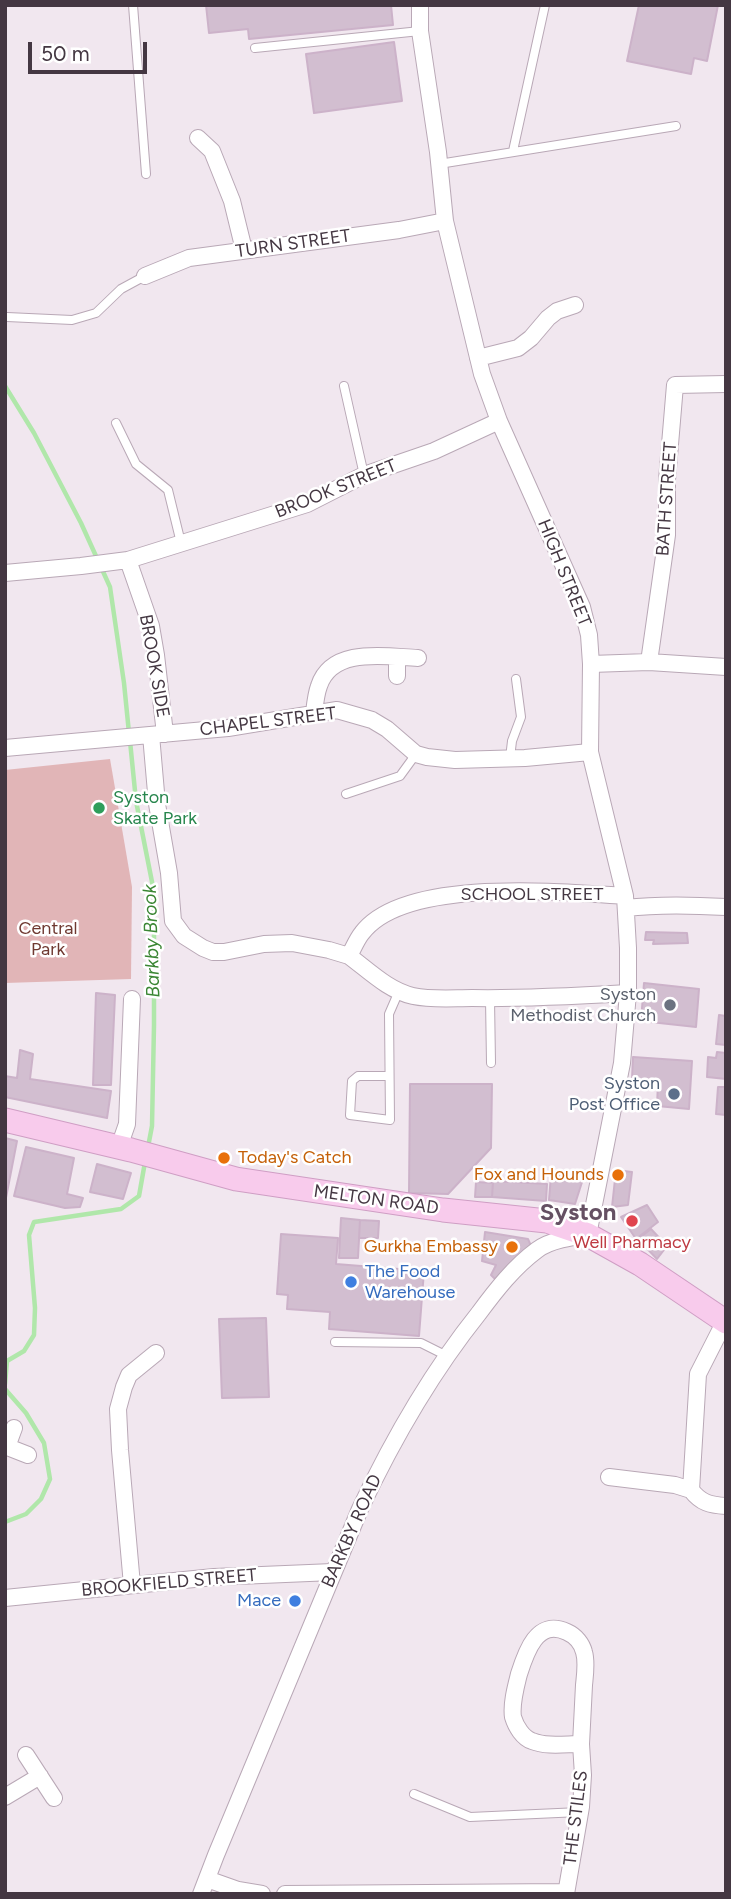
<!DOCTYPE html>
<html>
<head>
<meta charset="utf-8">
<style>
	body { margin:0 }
	#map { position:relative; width:731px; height:1899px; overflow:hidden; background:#f1e7ef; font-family:Figtree,sans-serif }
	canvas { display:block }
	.frame { position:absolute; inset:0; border:7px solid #443742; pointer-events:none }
	.scale { position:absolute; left:28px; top:42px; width:119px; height:32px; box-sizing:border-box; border:4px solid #443742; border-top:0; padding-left:9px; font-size:21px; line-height:24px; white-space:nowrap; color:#443742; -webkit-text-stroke:5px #fff; paint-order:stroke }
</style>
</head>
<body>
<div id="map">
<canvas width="731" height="1899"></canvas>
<div class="frame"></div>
<div class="scale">50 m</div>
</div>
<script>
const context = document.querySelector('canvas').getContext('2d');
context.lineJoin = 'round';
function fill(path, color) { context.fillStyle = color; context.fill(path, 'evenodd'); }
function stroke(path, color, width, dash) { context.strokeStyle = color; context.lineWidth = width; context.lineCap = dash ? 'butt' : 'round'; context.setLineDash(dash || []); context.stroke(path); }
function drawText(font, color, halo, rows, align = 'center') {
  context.font = font + ' Figtree,sans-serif'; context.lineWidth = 5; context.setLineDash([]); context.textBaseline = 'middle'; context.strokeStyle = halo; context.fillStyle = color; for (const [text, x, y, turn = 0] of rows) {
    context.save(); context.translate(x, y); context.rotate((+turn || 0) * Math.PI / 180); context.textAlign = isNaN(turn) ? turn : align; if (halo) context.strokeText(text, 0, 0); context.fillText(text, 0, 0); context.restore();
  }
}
fill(new Path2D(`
	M110 759 132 887 131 979 5 983V770Z`), '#e1b5b7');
stroke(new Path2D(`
	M5 386 34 433 81 523 110 587 124 683 129 733
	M130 741 136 801 154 892V1025L152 1126 148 1147
	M5 1384 7 1361 24 1351 34 1335 35 1308 29 1235 34 1222 121 1209 139 1196 145 1162
	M5 1389 26 1413 44 1443 50 1479 41 1499 26 1514 5 1522`), '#b0e7aa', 4.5);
const building = new Path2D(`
	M206 5H391L393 25 249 39 248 29 209 33Z
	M639 5H718L707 61 694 58 691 74 627 61Z
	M394 42 402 101 314 113 306 54Z
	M646 932 687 933 688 943 653 944 654 940H645Z
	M644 983 699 989 696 1027 641 1021Z
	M96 993 115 995 111 1085H93Z
	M719 1015 726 1016V1045L716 1044Z
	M20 1050 33 1054 30 1079 111 1091 107 1118 5 1097V1076L17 1078Z
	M717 1052 726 1053V1079L707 1077 708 1057 716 1058Z
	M633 1057 692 1061 689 1109 657 1106 658 1082 632 1079Z
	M410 1084H492L491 1148 448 1194 409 1193Z
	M718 1087H726V1115L716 1114Z
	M5 1138 17 1141 5 1203Z
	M26 1147 74 1158 67 1194 83 1198 80 1207 65 1208 14 1196Z
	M97 1164 131 1173 123 1199 90 1192Z
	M616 1170 632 1172 628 1205 612 1207Z
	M551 1175 583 1179 575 1204 549 1200Z
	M493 1181 547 1184 546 1201 492 1197Z
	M476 1182 493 1183 492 1197H475Z
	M647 1205 658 1222 636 1239 621 1217Z
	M341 1218 360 1220 358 1258H339Z
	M360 1220 379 1221 378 1238H359Z
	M651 1229 667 1246 657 1259 638 1239Z
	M485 1232 528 1239 531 1246 496 1280 491 1275 496 1265 482 1261Z
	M281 1234 338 1238 336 1264 424 1271 419 1336 329 1329 330 1312 287 1309 288 1295 277 1294Z
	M266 1318 269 1397 222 1398 219 1319Z`);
fill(building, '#d2bed0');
stroke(building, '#ccb2c9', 2);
const lane = new Path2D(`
	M133 5 146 174
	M255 48 420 31
	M513 151 545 5
	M439 164 676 126
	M7 317 72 320 96 313 121 289 145 276
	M344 386 364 475
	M116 423 136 464 168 490 181 543
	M510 758 512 741 521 717 516 679
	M346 794 400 776 416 754
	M490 999 491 1063
	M389 1076H358L352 1081 350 1115 390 1120 389 1014 399 991
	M335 1342 421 1343 447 1356
	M414 1794 470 1817 580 1812`);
const street = new Path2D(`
	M198 138 212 151 232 201 244 250
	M145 276 189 258 399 230 445 221
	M478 358 518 348 531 338 548 318 557 311 575 305
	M128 560 151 626 156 655 165 734
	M5 573 81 566 128 560 307 504 364 475 434 451 499 421
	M649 662 667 535V480L675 385 726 384
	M591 664 649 662 726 667
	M397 676V657
	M314 713C315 704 316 694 319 686 332 646 387 657 418 658
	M151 735 157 804 169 873 173 921 184 936 203 948 213 952H224L264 944 292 943 329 950 349 956C353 949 357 939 362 933 404 877 561 892 625 896
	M5 748 228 728 337 710 372 720 387 729 416 754 427 757 455 760 525 758 590 752
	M626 908C659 904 692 905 726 907
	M349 956C368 970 389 991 413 996 432 1000 453 998 472 998 524 999 576 996 628 993
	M119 1147 127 1124 132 999
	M725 1321 698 1374 691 1490C701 1503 710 1505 726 1506
	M5 1446 28 1455
	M7 1447 14 1428
	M609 1477 675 1485 691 1490
	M132 1585 120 1450 118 1409 124 1387 129 1375 156 1353
	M5 1598 214 1577 333 1572
	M26 1755 54 1798
	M5 1797 40 1776
	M207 1879 238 1890 262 1894
	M201 1894 216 1855 360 1509C393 1439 431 1373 479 1313 496 1290 514 1267 537 1250 550 1240 572 1237 588 1235L622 1063 628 993V948L625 896 590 752 591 664 589 635 582 607 499 421 482 374 445 221 438 152 420 31V5
	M285 1894 566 1892
	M566 1894 581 1807 583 1775 581 1744C565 1744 547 1747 532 1741 523 1738 516 1727 513 1717 511 1704 516 1686 519 1674 526 1652 537 1618 567 1632 576 1636 582 1644 584 1652 587 1662 585 1675 584 1685 583 1705 582 1724 581 1744`);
const secondary = new Path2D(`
	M5 1120 131 1150 236 1179 443 1210 547 1221 588 1235 640 1264 726 1322`);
stroke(lane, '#b9a8b6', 10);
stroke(street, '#b9a8b6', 18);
stroke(secondary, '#cf9ec4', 25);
stroke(lane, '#fff', 8);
stroke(street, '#fff', 16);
stroke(secondary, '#f8cbec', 23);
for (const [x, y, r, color] of [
	[99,808,7,"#2e9e5b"],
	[670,1005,7,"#6b7280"],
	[674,1094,7,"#5c6f8a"],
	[224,1158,7,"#e8710a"],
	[618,1175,7,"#e8710a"],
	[632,1221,7,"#e0444e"],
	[512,1247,7,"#e8710a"],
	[351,1282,7,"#3f7fe0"],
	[295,1601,7,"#3f7fe0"]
]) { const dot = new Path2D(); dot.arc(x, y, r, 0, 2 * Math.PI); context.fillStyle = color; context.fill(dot); stroke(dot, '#fff', 2.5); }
drawText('18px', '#443742', '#fff', [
	["TURN STREET",293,244,-8],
	["BROOK STREET",336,489,-22],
	["BATH STREET",667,499,-86],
	["HIGH STREET",564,573,68],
	["BROOK SIDE",154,666,80],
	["CHAPEL STREET",268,722,-7],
	["SCHOOL STREET",532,895],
	["MELTON ROAD",376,1200,8],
	["BARKBY ROAD",352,1531,-66],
	["BROOKFIELD STREET",169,1583,-5],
	["THE STILES",576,1818,-83]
]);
drawText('18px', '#27864d', '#fff', [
	["Syston",113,798],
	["Skate Park",113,819]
], 'left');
drawText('18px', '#6f3931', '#fff', [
	["Central",48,929],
	["Park",48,950]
]);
drawText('18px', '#5b616d', '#fff', [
	["Syston",656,995],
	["Methodist Church",656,1016]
], 'right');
drawText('18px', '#4e5e75', '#fff', [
	["Syston",660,1084],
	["Post Office",660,1105]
], 'right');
drawText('18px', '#c56008', '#fff', [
	["Today's Catch",238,1158,"left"],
	["Fox and Hounds",604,1175],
	["Gurkha Embassy",498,1247]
], 'right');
drawText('18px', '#be3a42', '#fff', [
	["Well Pharmacy",632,1243]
]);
drawText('18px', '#366cbe', '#fff', [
	["The Food",365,1272],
	["Warehouse",365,1293],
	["Mace",281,1601,"right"]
], 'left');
drawText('italic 19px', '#3b8634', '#fff', [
	["Barkby Brook",152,941,-92]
]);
drawText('bold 24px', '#655063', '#fff', [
	["Syston",578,1213]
]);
</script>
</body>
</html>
